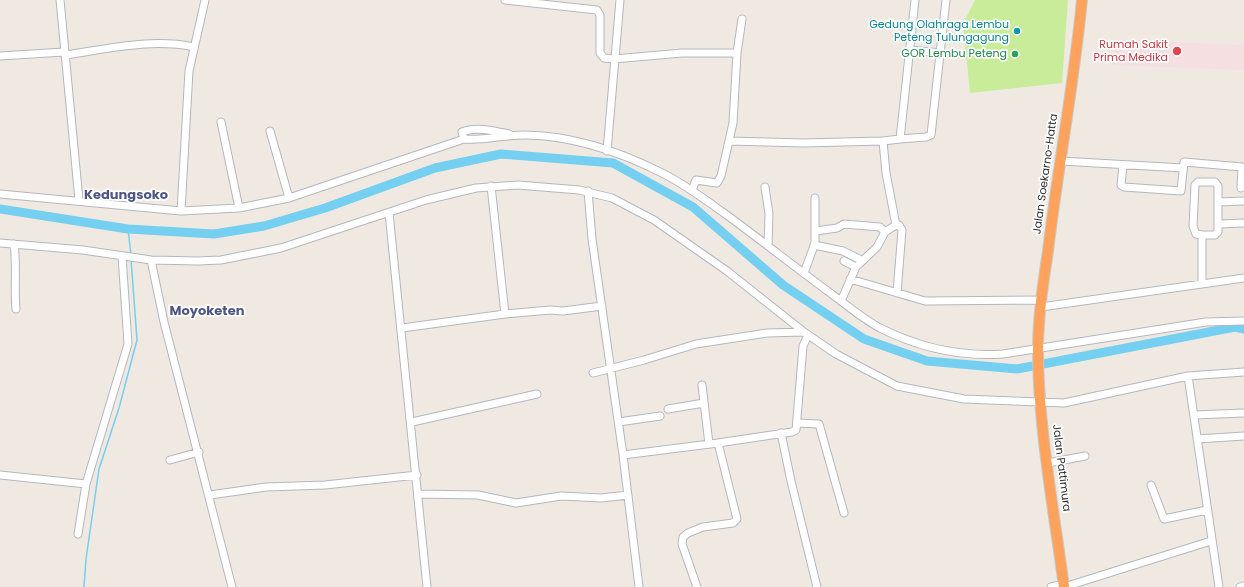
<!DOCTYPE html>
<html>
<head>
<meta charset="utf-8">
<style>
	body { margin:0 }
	canvas { display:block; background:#efe9e1 }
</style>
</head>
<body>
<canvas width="1244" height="587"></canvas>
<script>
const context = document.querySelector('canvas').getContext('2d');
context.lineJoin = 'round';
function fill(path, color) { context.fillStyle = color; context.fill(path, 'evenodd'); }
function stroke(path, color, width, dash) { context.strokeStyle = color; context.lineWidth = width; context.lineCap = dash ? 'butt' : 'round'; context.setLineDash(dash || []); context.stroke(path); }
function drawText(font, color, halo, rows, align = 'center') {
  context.font = font + ' Poppins,sans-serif'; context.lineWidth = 3.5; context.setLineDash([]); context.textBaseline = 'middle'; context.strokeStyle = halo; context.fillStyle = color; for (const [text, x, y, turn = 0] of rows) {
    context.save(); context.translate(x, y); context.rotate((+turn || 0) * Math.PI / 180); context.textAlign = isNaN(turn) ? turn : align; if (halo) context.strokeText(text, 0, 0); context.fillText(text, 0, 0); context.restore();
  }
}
fill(new Path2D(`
	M1113 40 1244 45V70L1112 65 1111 44H1113Z`), '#f5dfe0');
fill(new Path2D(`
	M975 0H1068L1062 83 970 93 963 24Z`), '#c9ec9a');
stroke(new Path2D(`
	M128 229 131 255
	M84 587 86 559 99 469 119 408 137 340 131 259`), '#75cff0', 1.5);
stroke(new Path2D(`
	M0 209 128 229 214 234 264 226 325 208 435 168 501 154 613 163 693 207 783 285 864 339 927 361 1017 369 1235 327 1244 329`), '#75cff0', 9);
const minor = new Path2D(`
	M60 0 79 200
	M505 0 597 10 600 15V53L604 58 614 59 682 53H737
	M910 50 941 53
	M65 55C107 49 151 38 194 47
	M0 56 64 52
	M221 122 239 208
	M270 131 289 198
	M464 139 462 132C476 126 495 131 509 134
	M900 139 926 137 931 135 946 0
	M730 141 803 143 883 141
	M607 151 620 0
	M1061 161 1183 168
	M1123 165 1121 185 1124 187 1181 191 1184 162 1242 167 1241 188
	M491 186 505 314
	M765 187 769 214 768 246
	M692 190 696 180 717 183 721 176 733 123 737 53 742 19
	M588 191 592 239 623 455 639 587
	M0 194 181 211 239 208 289 198 464 139C485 141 506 134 527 135 572 136 620 152 660 172 683 183 703 198 724 213 761 240 796 268 833 295 848 306 863 319 880 328 918 347 960 357 1003 354L1206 322 1244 321
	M1218 202 1244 201
	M181 211 189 71 205 0
	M389 213 427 587
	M896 224 899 225 902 230 897 293
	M1219 224 1244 223
	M816 231 837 228 844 224 880 227 885 232
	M0 243 83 250 151 260 198 261 221 260 281 248 426 200 476 188 518 185 579 190 612 198 654 220 727 271 804 332 836 354 897 386 964 399 1064 403 1188 376 1244 372
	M14 244C17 266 14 287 16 309
	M814 245 843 251 861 260
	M151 260 164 322 232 587
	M844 261 856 267
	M804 273 815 243V198
	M850 279 925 301 1041 300
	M1202 284V235L1196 234 1193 226 1195 185 1198 182H1215L1218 186V232L1215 235H1202
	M841 301 856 267 877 247 885 232 896 225 886 173 883 141 900 139 915 0
	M1041 307 1244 278
	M402 328 505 314 550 310 563 311 602 306
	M593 373 644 360 696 344 767 333 804 332
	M1188 376 1219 587
	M702 385 709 444
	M668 409 704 403
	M1194 415 1244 413
	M412 422 537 394
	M619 422 660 416
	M797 423 819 424 844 513
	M781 433 791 481 817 587
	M1197 439 1244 436
	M718 443 792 432 796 430 803 346 808 335
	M623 455 718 443 737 519 733 523 703 527 688 533 683 537 682 544 697 587
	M170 460 199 452
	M1048 463 1085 456
	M0 475 86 484
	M1151 485 1164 519 1207 510
	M419 494 478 495 516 503 561 496 601 498 628 495
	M210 495 266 487 325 485 417 475
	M78 534 86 484 128 344 122 256
	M1051 587 1064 584
	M1064 587 1211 541
	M1240 587 1244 586`);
const highway = new Path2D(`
	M1064 587C1054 511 1038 426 1038 350 1038 317 1043 284 1048 251 1058 167 1074 84 1082 0`);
stroke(minor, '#b4b7c1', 9);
stroke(highway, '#c9c9c9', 12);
stroke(minor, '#fff', 7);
stroke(highway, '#ffa35c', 10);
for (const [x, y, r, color] of [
	[1017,31,4,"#0f9aa8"],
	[1177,51,5,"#e0444e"],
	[1015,54,4,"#2e9e5b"]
]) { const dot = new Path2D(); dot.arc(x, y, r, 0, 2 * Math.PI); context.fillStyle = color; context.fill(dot); stroke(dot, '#fff', 1.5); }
drawText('11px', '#0d838f', '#fff', [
	["Gedung Olahraga Lembu",1009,25],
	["Peteng Tulungagung",1009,38]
], 'right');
drawText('11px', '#be3a42', '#fff', [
	["Rumah Sakit",1168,45],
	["Prima Medika",1168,58]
], 'right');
drawText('11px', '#27864d', '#fff', [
	["GOR Lembu Peteng",1007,54]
], 'right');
drawText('11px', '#2e2e2e', '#fff', [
	["Jalan Soekarno-Hatta",1046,174,-82],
	["Jalan Pattimura",1061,468,83]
]);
drawText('bold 13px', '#4d5680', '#fff', [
	["Kedungsoko",126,196],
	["Moyoketen",207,312]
]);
</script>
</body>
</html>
